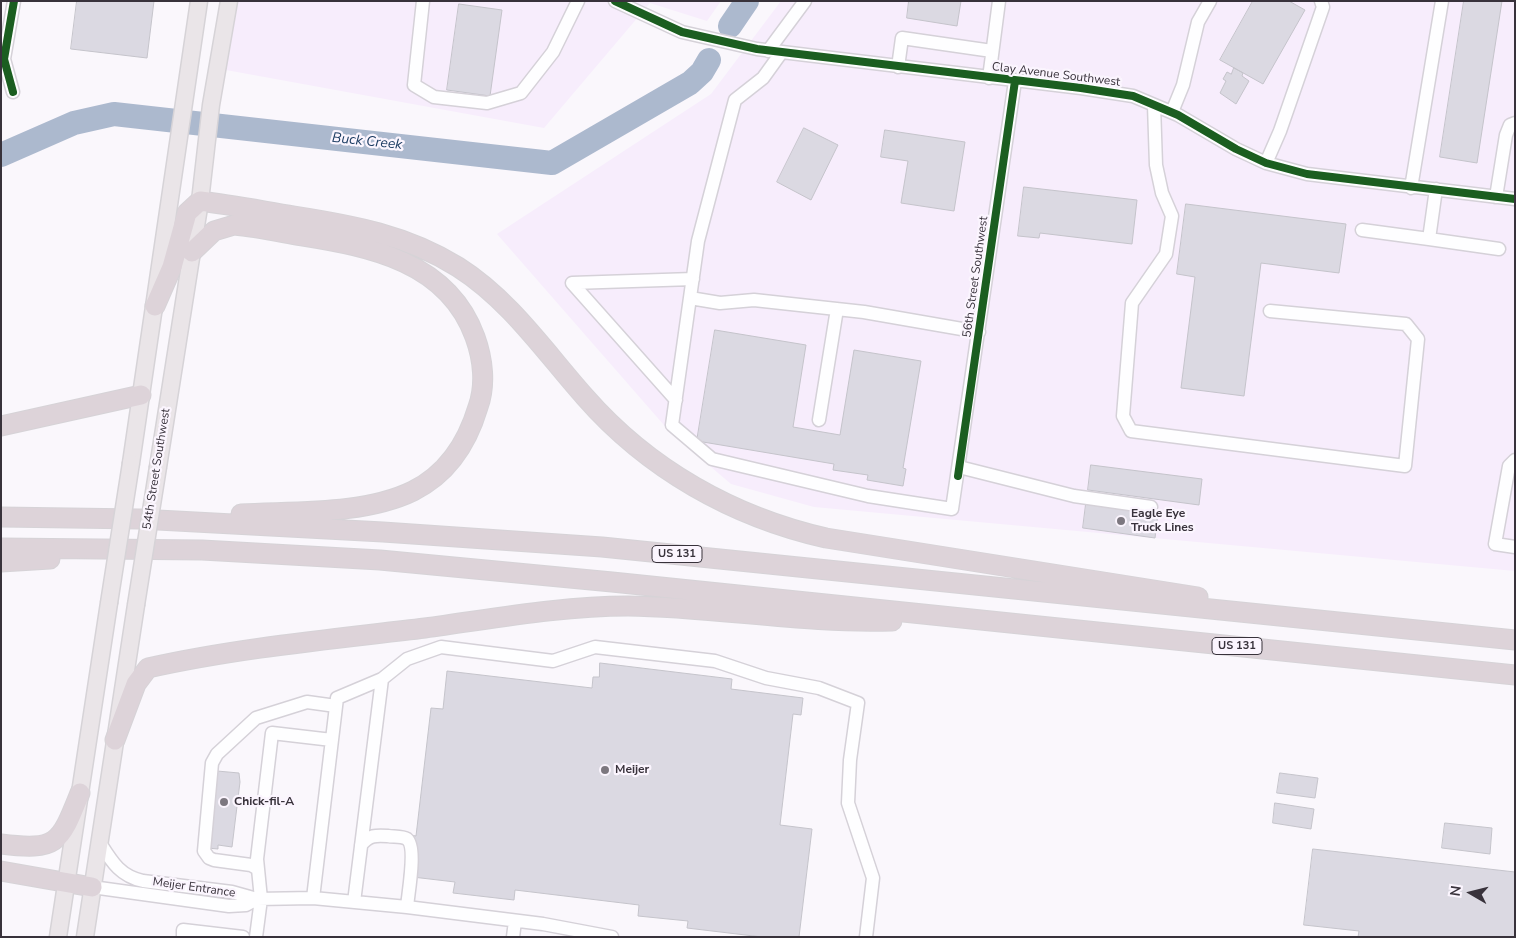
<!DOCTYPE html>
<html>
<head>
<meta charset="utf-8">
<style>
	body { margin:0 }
	#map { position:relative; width:1516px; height:938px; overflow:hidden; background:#faf7fc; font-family:"Nunito Sans",sans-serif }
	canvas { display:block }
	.frame { position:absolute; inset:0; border:2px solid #38323b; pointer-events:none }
	.north { position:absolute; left:1446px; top:868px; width:50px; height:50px; -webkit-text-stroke:4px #fbf5fe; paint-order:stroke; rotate:278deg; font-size:14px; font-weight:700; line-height:20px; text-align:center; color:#38323b }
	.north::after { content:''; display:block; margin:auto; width:18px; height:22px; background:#38323b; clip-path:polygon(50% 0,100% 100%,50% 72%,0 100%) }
</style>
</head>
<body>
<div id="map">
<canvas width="1516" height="938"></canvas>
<div class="frame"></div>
<div class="north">N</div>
</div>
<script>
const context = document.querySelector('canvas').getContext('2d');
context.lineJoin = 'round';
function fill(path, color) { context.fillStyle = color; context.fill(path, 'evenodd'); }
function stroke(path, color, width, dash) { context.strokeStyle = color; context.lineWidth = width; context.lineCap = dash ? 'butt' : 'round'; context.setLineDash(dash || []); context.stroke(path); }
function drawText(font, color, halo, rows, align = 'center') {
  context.font = font + ' "Nunito Sans",sans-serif'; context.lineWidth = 4.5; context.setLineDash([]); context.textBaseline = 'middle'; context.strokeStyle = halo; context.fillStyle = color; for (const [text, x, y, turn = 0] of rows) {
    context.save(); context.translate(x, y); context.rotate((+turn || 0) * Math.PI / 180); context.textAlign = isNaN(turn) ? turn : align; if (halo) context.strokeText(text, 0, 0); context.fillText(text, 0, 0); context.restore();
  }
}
fill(new Path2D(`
	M237 1H721L707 21 650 3 544 128 226 70Z
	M781 1H1515V571L814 507 731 484 670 432 497 234 711 94Z`), '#f7edfc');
stroke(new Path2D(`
	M730 26 747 1
	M1 155 74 123 114 114 552 163 690 83 702 72 709 60`), '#acb9ce', 24);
const building = new Path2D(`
	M77 1H154L147 58 71 49Z
	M909 1H961L957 26 907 18Z
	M1253 1H1289L1305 10 1263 84 1220 60Z
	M1464 1H1502L1477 163 1440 157Z
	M459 4 502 10 490 96 447 90Z
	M1234 68 1243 73 1242 76 1249 81 1236 104 1220 93 1226 81 1223 79 1227 72 1231 74Z
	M804 128 838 145 811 200 777 182Z
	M885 130 965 142 954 211 901 203 908 161 881 157Z
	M1024 187 1137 200 1132 244 1040 233 1039 238 1018 236Z
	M1186 204 1346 224 1339 273 1261 263 1244 396 1181 388 1195 277 1177 274Z
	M715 330 806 345 793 427 840 435 854 350 921 361 903 468 906 469 903 486 867 480 868 475 833 470 834 464 697 441Z
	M1091 465 1202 479 1199 505 1088 490Z
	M1086 504 1158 514 1155 538 1083 528Z
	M600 663 732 679 731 689 803 698 801 715 793 714 780 825 812 829 799 937H762L687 928 688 921 638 916 639 905 515 890 514 900 453 893 455 882 404 876 409 835 416 836 431 708 443 709 447 671 592 688 593 677H599Z
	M217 771 239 773 240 782 232 847 218 845V849L207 848Z
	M1280 773 1318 778 1315 798 1277 793Z
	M1275 803 1314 809 1311 829 1273 823Z
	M1445 823 1492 828 1490 854 1442 848Z
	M1313 849 1515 872V937H1358L1359 931 1304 925Z`);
fill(building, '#dbd9e2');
stroke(building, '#c5c4cb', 1);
const minor = new Path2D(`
	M423 1 414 85 434 97 487 103 521 93 553 52 578 1
	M615 1 682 32 757 49 1081 88 1133 96 1178 115 1236 149 1266 163 1307 174 1515 199
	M768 51 805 1
	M781 53 763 78 735 100 698 241 672 425 712 459 868 496 952 509 1015 81
	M898 67 902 38 992 51
	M989 78 999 1
	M13 92 4 59 14 1
	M1154 105 1156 165 1162 193 1172 216 1166 254 1132 303 1123 416 1131 431 1405 466 1418 339 1406 324 1270 311
	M1172 112 1183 85 1198 22 1210 1
	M1266 163 1280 131 1323 7 1321 1
	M1411 188 1442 1
	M1496 197 1506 135 1510 125 1515 123
	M1362 230 1429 239 1436 189
	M1429 239 1499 249
	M690 298 720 303 754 300 864 312 979 332
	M676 400 572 283 693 279
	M819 420 837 309
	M1515 460 1509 466 1495 544 1515 547
	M959 467 1074 496 1151 507
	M100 843C112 862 120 876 143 881L232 892 257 899 313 898 407 907 543 924 612 937
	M361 845C369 835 376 835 388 836 393 837 402 836 407 839 417 847 408 894 407 907
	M258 869 251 865 214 860 209 858 204 851 212 763 217 754 256 718 307 702 336 706
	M92 887 229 906 246 905 257 899
	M313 898 337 698 382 679 407 659 441 647 553 661 595 647 715 661 766 678 819 688 858 703 850 760 848 803 873 878 866 937
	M354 902 382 679
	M183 937V930L243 937
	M256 937 261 899 257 859 272 733 332 740
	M513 937 515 921`);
const major = new Path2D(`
	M131 463 199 1
	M158 467 200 201 211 105 229 1
	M58 937 109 603
	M85 937 136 605`);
const highway = new Path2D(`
	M192 252 214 231 234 225C257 227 279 232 302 236 371 247 448 262 475 337 483 359 486 385 478 407 467 444 447 474 413 491 364 515 294 511 241 514
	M155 306 172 267 187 213 200 201C232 205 263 211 294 216 352 225 407 235 458 267 510 300 545 352 585 397 648 469 733 517 826 538L1198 597
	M1 426 141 395
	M1 517 139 519 383 532 602 547 1515 640
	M1 548 202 550 380 560 612 582 1515 675
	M1 562 50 559
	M115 740 136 684 148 668C237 648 334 639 425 628 492 619 560 606 628 606 716 607 804 624 892 621
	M1 844C58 851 60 843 80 793
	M1 871 92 887`);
stroke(minor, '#d5d1d8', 15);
stroke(major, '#d6d3d7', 19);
stroke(highway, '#d6d3d7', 21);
stroke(minor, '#fefeff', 12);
stroke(major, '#eae5e8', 16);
stroke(highway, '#ddd3d9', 19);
const majorBridge = new Path2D(`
	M109 603 131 463
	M136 605 158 467`);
stroke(majorBridge, '#d6d3d7', 19, []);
stroke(majorBridge, '#eae5e8', 16);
stroke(new Path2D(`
	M615 1 682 32 757 49 1081 88 1133 96 1178 115 1236 149 1266 163 1307 174 1515 199
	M13 92 4 59 14 1
	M958 476 1015 81`), '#1b5e20', 8);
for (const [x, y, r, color] of [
	[1121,521,5,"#7c777f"],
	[605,770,5,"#7c777f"],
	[224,802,5,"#7c777f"]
]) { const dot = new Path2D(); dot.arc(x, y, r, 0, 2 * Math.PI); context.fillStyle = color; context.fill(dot); stroke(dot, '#fbf5fe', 2); }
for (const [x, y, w] of [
	[677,554,50],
	[1237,646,50]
]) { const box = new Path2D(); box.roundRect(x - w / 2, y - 8.5, w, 17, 4); context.fillStyle = '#fbf5fe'; context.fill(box); stroke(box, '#38323b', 1); }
drawText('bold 11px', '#38323b', null, [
	["US 131",677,554],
	["US 131",1237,646]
]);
drawText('12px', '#38323b', '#fbf5fe', [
	["Clay Avenue Southwest",1056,75,7],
	["56th Street Southwest",976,277,-82],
	["54th Street Southwest",157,469,-81],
	["Meijer Entrance",194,888,8]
]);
drawText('bold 12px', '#38323b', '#fbf5fe', [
	["Eagle Eye",1131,514],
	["Truck Lines",1131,528],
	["Meijer",615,770],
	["Chick-fil-A",234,802]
], 'left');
drawText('italic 14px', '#1c3c62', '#fbf5fe', [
	["Buck Creek",367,142,6]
]);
</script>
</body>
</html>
